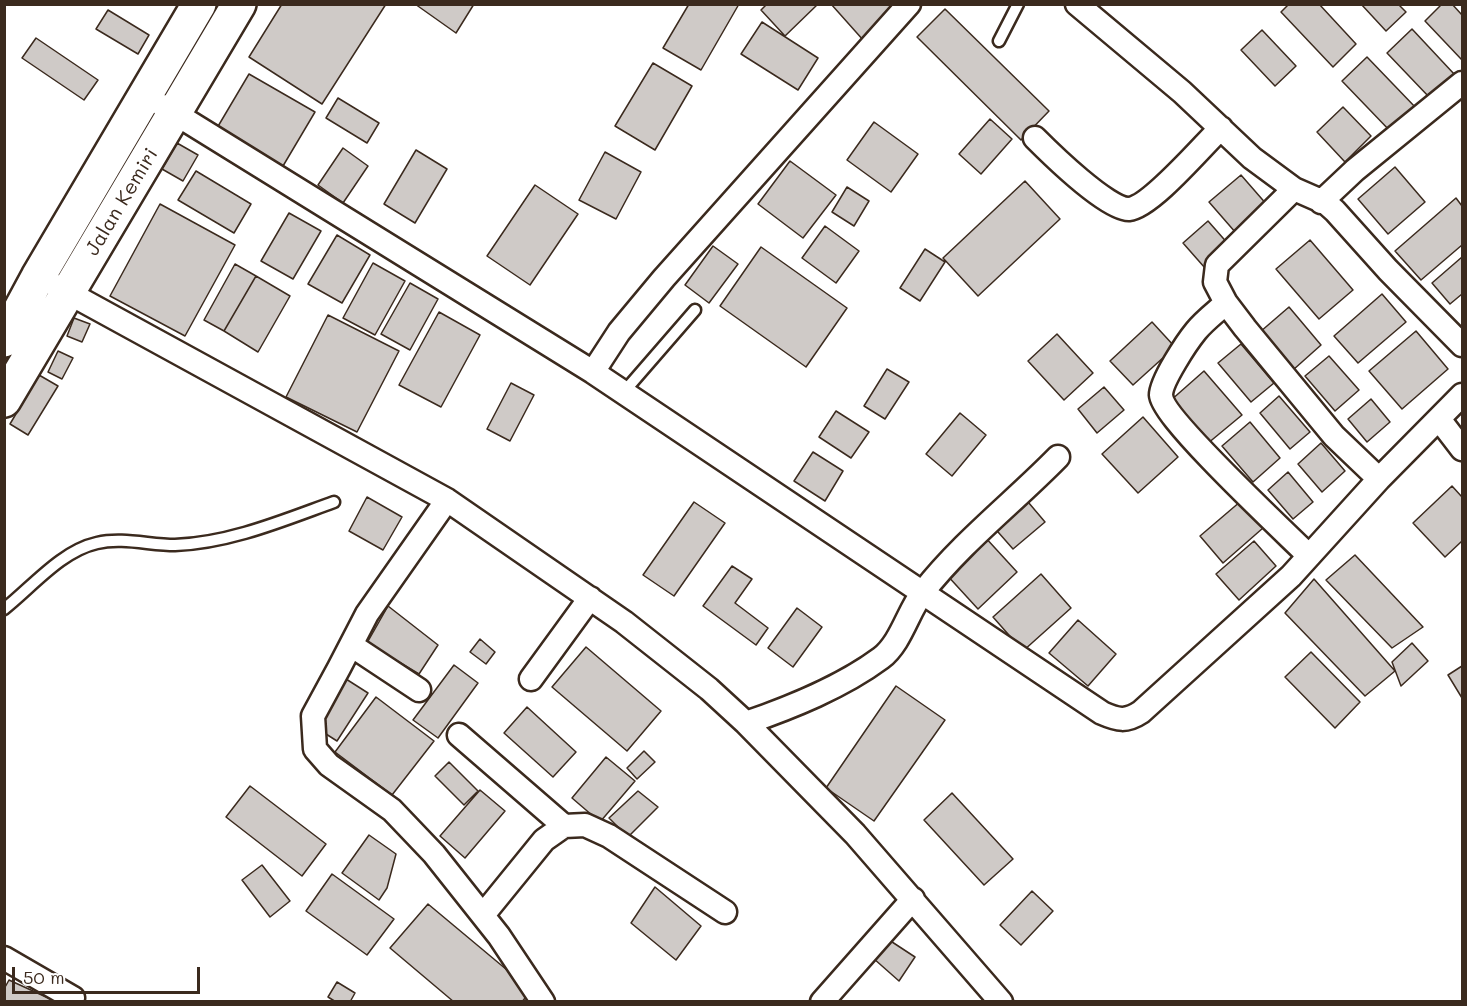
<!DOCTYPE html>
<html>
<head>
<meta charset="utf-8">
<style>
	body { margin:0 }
	#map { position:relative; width:1467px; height:1006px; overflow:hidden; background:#fff; font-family:Mali,sans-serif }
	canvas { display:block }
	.frame { position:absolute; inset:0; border:6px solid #3b2a1e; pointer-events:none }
	.scale { position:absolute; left:12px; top:967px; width:188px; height:27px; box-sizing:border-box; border:3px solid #3b2a1e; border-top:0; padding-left:8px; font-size:18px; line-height:21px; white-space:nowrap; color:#3b2a1e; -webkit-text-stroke:4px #fff; paint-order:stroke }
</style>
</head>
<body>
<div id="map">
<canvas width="1467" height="1006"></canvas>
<div class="frame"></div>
<div class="scale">50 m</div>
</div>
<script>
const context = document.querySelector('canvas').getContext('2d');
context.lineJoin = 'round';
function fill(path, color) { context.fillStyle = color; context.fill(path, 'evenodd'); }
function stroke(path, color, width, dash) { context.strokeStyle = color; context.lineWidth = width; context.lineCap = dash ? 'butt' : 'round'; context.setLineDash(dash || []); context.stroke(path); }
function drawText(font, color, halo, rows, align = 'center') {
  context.font = font + ' Mali,sans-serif'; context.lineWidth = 4.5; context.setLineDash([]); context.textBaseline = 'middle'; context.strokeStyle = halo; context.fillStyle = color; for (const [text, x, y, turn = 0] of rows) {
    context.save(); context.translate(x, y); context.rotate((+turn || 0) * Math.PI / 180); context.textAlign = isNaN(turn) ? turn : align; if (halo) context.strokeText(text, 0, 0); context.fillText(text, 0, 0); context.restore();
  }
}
const building = new Path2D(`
	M282 4H386L322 104 249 57Z
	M415 4H474L456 33Z
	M689 4H739L701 70 663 48Z
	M767 4H818L785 36 761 10Z
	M831 4H904L864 41Z
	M1289 4H1319L1356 44 1333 67 1281 12Z
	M1361 4H1398L1406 12 1386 31Z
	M1442 4H1452L1462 15V60L1425 21Z
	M945 9 1049 111 1021 140 917 37Z
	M108 10 149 35 138 54 96 29Z
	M762 22 818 58 798 90 741 54Z
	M1412 29 1455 75 1430 98 1387 53Z
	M1262 30 1296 66 1275 86 1241 50Z
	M36 38 98 80 84 100 22 58Z
	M1367 57 1417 109 1392 133 1342 81Z
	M653 63 692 86 655 150 615 126Z
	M249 74 315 112 283 166 217 128Z
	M338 98 379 123 367 143 326 118Z
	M1343 107 1371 136 1345 162 1317 132Z
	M990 119 1012 139 981 174 959 154Z
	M874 122 918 154 891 192 847 160Z
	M177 143 198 155 183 181 162 169Z
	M343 148 368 166 343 203 318 185Z
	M416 150 447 169 415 223 384 204Z
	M605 152 641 172 616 219 579 200Z
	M790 161 836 195 803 238 758 204Z
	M1395 167 1425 202 1388 234 1358 199Z
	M196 171 251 204 234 233 178 200Z
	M1241 175 1268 206 1236 233 1209 202Z
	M1025 181 1060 219 978 296 943 258Z
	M535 185 578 214 530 285 487 256Z
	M847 187 869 201 854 226 832 212Z
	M1456 198 1462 206V245L1421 280 1395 251Z
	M160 204 235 245 185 336 110 296Z
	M289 213 321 231 293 279 261 261Z
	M1208 221 1230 246 1205 268 1183 243Z
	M825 226 859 251 836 283 802 258Z
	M337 235 370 255 342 303 308 284Z
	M1310 240 1353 290 1319 319 1276 269Z
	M713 246 738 264 709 303 685 285Z
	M761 247 847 308 806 367 720 306Z
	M925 249 945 262 920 301 900 288Z
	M1462 257V294L1450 304 1432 283Z
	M373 263 405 281 375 335 343 318Z
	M235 264 256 276 224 331 204 320Z
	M256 276 290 296 258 352 224 331Z
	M410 283 438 299 410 350 381 334Z
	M1382 294 1406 322 1358 363 1334 336Z
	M1289 307 1321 345 1293 370 1260 332Z
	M439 312 480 335 441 407 399 385Z
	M328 315 399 351 357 432 286 397Z
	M74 318 90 324 82 342 67 336Z
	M1152 322 1175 347 1133 385 1110 361Z
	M1416 331 1448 369 1402 409 1369 371Z
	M1057 334 1093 373 1064 400 1028 361Z
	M1241 344 1274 383 1251 402 1218 363Z
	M58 351 73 358 62 379 48 372Z
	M1329 356 1359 390 1335 411 1305 376Z
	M887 369 909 382 885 419 864 406Z
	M1204 371 1242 415 1207 444 1170 401Z
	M39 375 58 386 28 435 10 424Z
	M511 383 534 395 510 441 487 429Z
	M1104 387 1124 410 1097 433 1078 409Z
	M1279 396 1310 432 1290 449 1260 413Z
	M1371 399 1390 422 1367 442 1348 419Z
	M836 411 869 432 851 458 819 437Z
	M960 413 986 435 952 476 926 454Z
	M1143 417 1178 457 1138 493 1102 454Z
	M1250 422 1280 458 1253 482 1222 446Z
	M1321 443 1345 471 1322 492 1298 464Z
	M813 452 843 471 825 501 794 481Z
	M1288 472 1313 502 1293 519 1268 490Z
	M1452 486 1462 497V541L1445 557 1413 523Z
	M1023 496 1045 522 1013 549 991 524Z
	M367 497 402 517 383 550 349 531Z
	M1241 501 1263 528 1223 563 1200 536Z
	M694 502 725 523 674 596 643 575Z
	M984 536 1017 572 978 609 945 573Z
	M1254 541 1276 566 1239 600 1216 574Z
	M1355 555 1423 627 1392 648 1326 580Z
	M732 566 752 579 735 603 768 628 756 645 703 606Z
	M1041 574 1071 608 1023 651 993 617Z
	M1314 579 1395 671 1365 696 1285 613Z
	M388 606 438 645 419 674 367 643Z
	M797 608 822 627 793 667 768 648Z
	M1078 620 1116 654 1088 686 1049 653Z
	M480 639 495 652 486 664 470 652Z
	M1412 643 1428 661 1401 686 1392 662Z
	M586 647 661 711 627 751 552 687Z
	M1311 652 1360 702 1335 728 1285 677Z
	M454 665 478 683 438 738 413 720Z
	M1462 666V698L1448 675Z
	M346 679 368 693 337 741 315 727Z
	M896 686 945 720 874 821 826 788Z
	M376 697 434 741 392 795 335 752Z
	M527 707 576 752 553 777 504 733Z
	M644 751 655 762 637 779 627 768Z
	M606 757 635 781 600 822 572 798Z
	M449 762 478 791 464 805 435 776Z
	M250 786 326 844 302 876 226 817Z
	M480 790 505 811 465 858 440 836Z
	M638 791 658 807 628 837 609 818Z
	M952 793 1013 859 984 885 924 820Z
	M369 835 396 854 387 888 379 900 342 873Z
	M262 865 290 901 270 917 242 880Z
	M332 874 394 919 367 955 306 911Z
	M655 887 701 926 676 960 631 923Z
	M1032 891 1053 911 1021 945 1000 925Z
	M428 904 531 990 522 1002H454L390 948Z
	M886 938 915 957 899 981 873 958Z
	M9 980 57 1002H4V989Z
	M337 982 355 993 350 1002H336L328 997Z`);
fill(building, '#cfcac7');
stroke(building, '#3b2a1e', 1.5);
const lane = new Path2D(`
	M999 41 1018 4
	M623 393 695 310
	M4 609C32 587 61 551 97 543 122 537 150 545 175 545 230 543 284 520 334 502`);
const street = new Path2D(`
	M1077 4 1182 92 1252 158 1294 189 1326 203 1335 211 1388 270 1462 345
	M163 106 593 372 1102 713C1118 720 1126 722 1141 712L1291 576 1379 479 1462 395
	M1035 138C1050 153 1108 210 1129 209 1151 207 1203 145 1221 128
	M1294 189 1217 265 1215 282 1226 303 1245 328 1334 436 1379 479
	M1321 202 1355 170 1462 83
	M56 286 447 500 624 622 709 689 746 723 855 834 1001 1002
	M1226 303C1216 312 1204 321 1196 331 1187 342 1161 381 1161 395 1162 418 1286 533 1309 556
	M593 372 619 332 664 278 909 4
	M1439 419 1462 449
	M447 500 367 614 339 668 313 716 315 749 329 765 392 810 434 854 499 936 543 1002
	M351 645 419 690
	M531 679 590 598
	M746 723C792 707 842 687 881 658 901 643 908 611 923 592 962 542 1014 502 1058 457
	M459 735 564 826
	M483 915 544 840 564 826 585 825 609 836 725 912
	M4 958 73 998
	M822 1002 913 899`);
const highway = new Path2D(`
	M4 340 38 277 199 4
	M4 400 239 4`);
stroke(lane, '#3b2a1e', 15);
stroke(street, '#3b2a1e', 27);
stroke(highway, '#3b2a1e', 38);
stroke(lane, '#fff', 10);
stroke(street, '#fff', 22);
stroke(highway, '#fff', 33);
drawText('20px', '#3b2a1e', '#fff', [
	["Jalan Kemiri",122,202,-59]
]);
</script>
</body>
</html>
